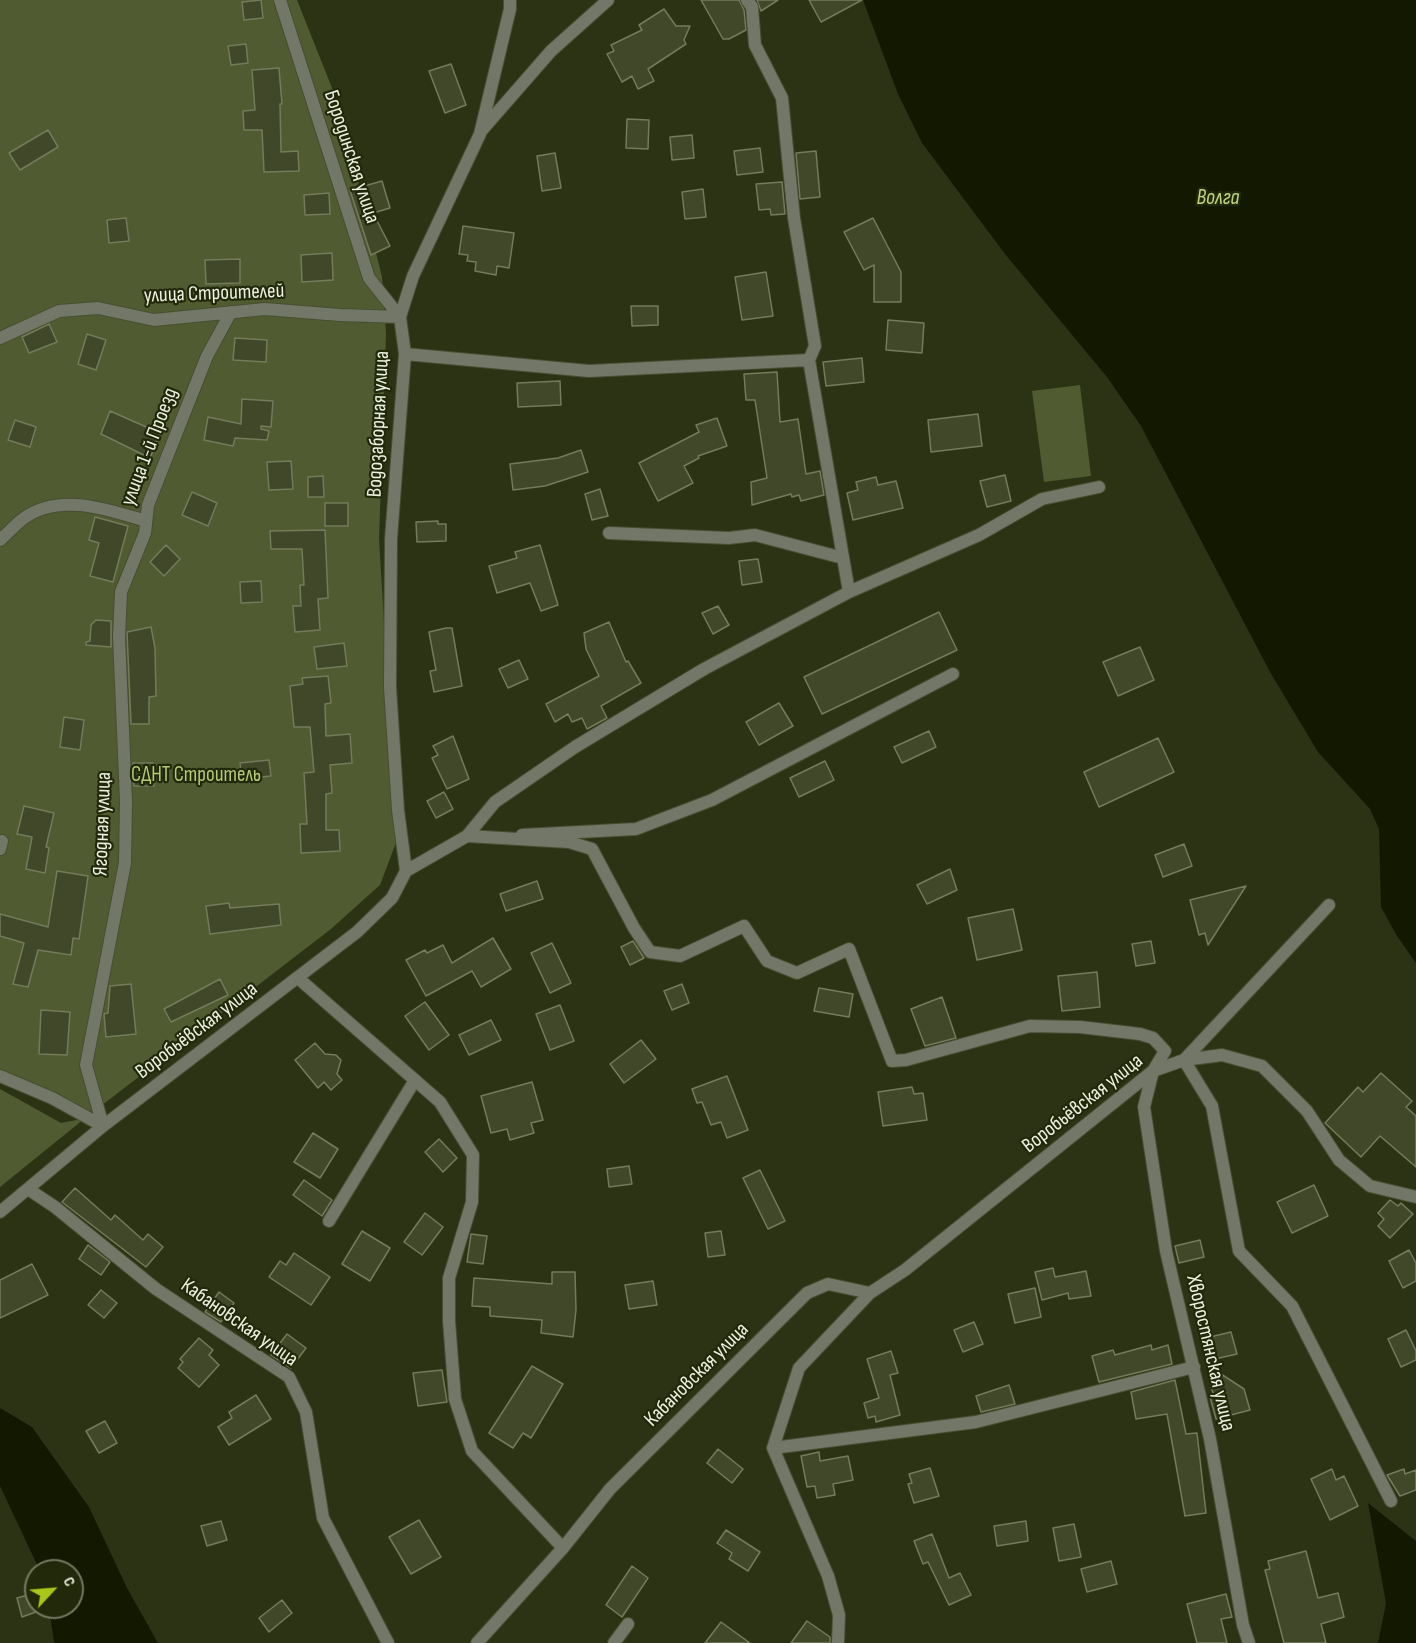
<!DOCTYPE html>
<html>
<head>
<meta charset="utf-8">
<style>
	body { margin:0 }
	#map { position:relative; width:1416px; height:1643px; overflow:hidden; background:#2c3315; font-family:"Sofia Sans Condensed",sans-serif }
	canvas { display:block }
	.north { position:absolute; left:24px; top:1559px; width:60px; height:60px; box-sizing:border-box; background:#22290b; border:2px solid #737960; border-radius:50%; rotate:64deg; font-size:16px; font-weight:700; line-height:24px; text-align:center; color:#ecf1df }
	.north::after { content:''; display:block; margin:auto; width:21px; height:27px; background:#a9c71a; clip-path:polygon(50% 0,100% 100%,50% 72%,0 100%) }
</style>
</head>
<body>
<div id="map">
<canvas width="1416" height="1643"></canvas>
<div class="north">С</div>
</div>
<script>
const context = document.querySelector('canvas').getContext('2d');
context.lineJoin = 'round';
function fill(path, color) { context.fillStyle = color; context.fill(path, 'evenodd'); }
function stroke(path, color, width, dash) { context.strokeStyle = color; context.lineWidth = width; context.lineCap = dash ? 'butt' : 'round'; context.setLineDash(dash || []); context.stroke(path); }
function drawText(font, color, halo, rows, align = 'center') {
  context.font = font + ' "Sofia Sans Condensed",sans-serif'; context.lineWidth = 4.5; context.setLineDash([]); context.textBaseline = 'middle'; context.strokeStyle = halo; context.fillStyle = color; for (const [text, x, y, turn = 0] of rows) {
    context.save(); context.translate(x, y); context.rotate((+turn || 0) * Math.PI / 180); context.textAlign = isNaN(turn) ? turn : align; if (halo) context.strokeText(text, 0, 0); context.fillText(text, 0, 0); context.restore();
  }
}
fill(new Path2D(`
	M0 0H297L340 108 382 277 386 333 379 539 397 840 380 885 331 929 84 1119 0 1187V1089L61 1123 82 1119 0 1082Z
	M1080 385 1091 476 1044 482 1032 391Z`), '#515b31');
fill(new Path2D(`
	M863 0H1416V963L1397 936 1381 907 1379 829 1370 809 1318 752 1270 672 1141 426 1107 377 1005 254 922 143 898 94Z
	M0 1408 32 1427 89 1507 127 1588 158 1643H54L49 1607H72V1571H40L0 1486Z
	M1368 1503 1416 1541V1643H1378L1386 1603Z`), '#131800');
const building = new Path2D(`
	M261 0 263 18 244 20 242 2Z
	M701 0H739L744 10 746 30 729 39H723Z
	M757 0H778L761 11Z
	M809 0H862L821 22Z
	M664 9 676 26H690L684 40 686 44 648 69 654 81 638 89 632 76 622 82 607 54 614 51 611 45 642 30 639 25Z
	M246 44 248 63 231 65 228 46Z
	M451 64 466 105 445 113 429 71Z
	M279 68 282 104H280L281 152 298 151 299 171 264 172 262 130H244L243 111 255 110 252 70Z
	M627 119 649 120 648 149 626 148Z
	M48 130 58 147 20 170 9 153Z
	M692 135 694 158 672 160 670 137Z
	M760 148 763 172 737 175 734 151Z
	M816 151 820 197 800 199 796 153Z
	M555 153 561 188 542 191 537 156Z
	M382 181 390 208 373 213 390 246 371 255 350 190Z
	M782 182 785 214 771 215 770 209 759 210 756 184Z
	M703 189 706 217 685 219 682 192Z
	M329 193 330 214 305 215 304 195Z
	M126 218 129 241 109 243 107 220Z
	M873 218 901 272V302H874V265L864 270 844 232Z
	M463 226 514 233 509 268 497 266 496 275 475 271 476 262 467 261 468 255 459 254Z
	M332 253 333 280 302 282 301 255Z
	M240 259V283L206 284 205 260Z
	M766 272 773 316 742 320 735 277Z
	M631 306H658V325L632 326Z
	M888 320 924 323 922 353 886 350Z
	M49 324 57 342 29 353 22 337Z
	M87 334 106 340 96 370 78 364Z
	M235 338 267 340 266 362 233 360Z
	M862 358 864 382 826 386 823 362Z
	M777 372 780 422 798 419 806 474 820 471 824 495 801 501 799 495 792 497 791 494 752 505 751 482 767 478 755 400H746L744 374Z
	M560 381 561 405 518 407 517 383Z
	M242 399 273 401 271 427 261 426V429L269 431 267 440 235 438 233 446 204 440 208 417 241 424Z
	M110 411 160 433 150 458 101 434Z
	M978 414 982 446 931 452 928 420Z
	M717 418 727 446 698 456 699 458 684 466 693 483 658 501 639 463 699 432 696 425Z
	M15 420 36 427 30 447 8 440Z
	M581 450 588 472 545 486 513 490 510 464 558 458Z
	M291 461 293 489 269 490 267 462Z
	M1005 475 1011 501 987 507 980 481Z
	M323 476 324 497H308V477Z
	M876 477 878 485 896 481 903 508 853 520 847 493 858 490 856 482Z
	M600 489 608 516 592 520 585 494Z
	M192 492 217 503 208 526 182 515Z
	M325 503H348V526H325Z
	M95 517 128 526 113 582 90 576 99 543 89 540Z
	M438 521V524H446V541L417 542 416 522Z
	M325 530 328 598 318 599 320 630 295 632 293 606H301L300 585H304L302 549H271L270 531Z
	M166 545 180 559 164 576 150 562Z
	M540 545 558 605 541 611 530 583 497 593 489 566 517 558 515 552Z
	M758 559 762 582 742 585 739 561Z
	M261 581 262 602 241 603 240 582Z
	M718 606 729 625 713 634 702 613Z
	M939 612 957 650 822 714 804 677Z
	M96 620 111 621V647L86 645V642L90 641 91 625Z
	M609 622 626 662 628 661 641 683 601 706 607 718 587 729 582 718 572 722 568 714 555 722 546 704 599 676 586 649 584 633Z
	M151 627 155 648 156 696 149 697V724H131L127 632Z
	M446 628H452L462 686 434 692 430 671 436 670 429 632Z
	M344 643 347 666 317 669 314 647Z
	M1140 647 1154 680 1118 696 1103 662Z
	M519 660 528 679 508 688 499 669Z
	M328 676 331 703 325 704 326 736 350 734 352 763 330 765 332 793 326 794V830H339L340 851 301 853 300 824H307L304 773 314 772 310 727H294L290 686 303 684 302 678Z
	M779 703 793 726 759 745 746 722Z
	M64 717 84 720 80 750 60 747Z
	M929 731 936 747 902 763 894 747Z
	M453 736 469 779 447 789 432 758 438 755 433 746Z
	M1158 738 1174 772 1099 807 1084 772Z
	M269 760 271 776 242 779 240 763Z
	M825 761 834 780 799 797 790 778Z
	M133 763H153L154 786H134Z
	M444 792 453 809 436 818 427 801Z
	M24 806 54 813 46 847 49 848 45 873 26 869 32 837 17 834Z
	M1184 844 1192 866 1163 877 1155 855Z
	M950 869 957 890 927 904 917 885Z
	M57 871 88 876 79 939 73 938 71 955 38 950 28 987 13 984 24 943 0 936V914L48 927Z
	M537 881 543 899 506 911 500 894Z
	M1246 886 1208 945 1205 933 1199 935 1190 900Z
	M229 903 230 908 279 904 281 925 210 934 206 906Z
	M1013 909 1022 950 977 960 968 918Z
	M493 938 511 969 481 987 472 971 426 996 406 960 425 950 427 953 443 945 452 963Z
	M633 941 644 958 630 965 621 947Z
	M1151 941 1155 963 1136 966 1132 944Z
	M552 943 571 983 550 993 531 953Z
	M1097 972 1100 1007 1062 1011 1058 976Z
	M220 979 228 995 171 1022 164 1009Z
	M131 984 136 1034 106 1037 104 1014 108 1013 110 986Z
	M682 984 689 1003 672 1010 664 991Z
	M819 988 853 994 849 1017 814 1011Z
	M942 997 956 1038 925 1046 911 1009Z
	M425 1002 449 1035 429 1050 405 1016Z
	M560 1005 574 1041 550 1050 536 1014Z
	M41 1010 70 1012 67 1055 39 1054Z
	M491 1020 501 1040 469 1055 459 1035Z
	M641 1040 656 1059 624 1083 610 1064Z
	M315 1043 325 1054 336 1055 341 1060 337 1074 342 1080 331 1090 324 1082 318 1088 295 1060Z
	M1381 1073 1412 1101 1406 1107 1416 1116V1167L1380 1136 1361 1157 1325 1123 1358 1087 1363 1092Z
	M727 1076 748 1130 727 1138 721 1122 711 1125 702 1102 697 1103 692 1089Z
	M532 1082 543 1120 531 1123 534 1133 510 1140 507 1129 491 1133 481 1096Z
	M912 1087 914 1094 923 1093 927 1120 883 1126 878 1092Z
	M313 1133 338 1149 320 1178 294 1162Z
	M439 1139 457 1158 443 1172 425 1152Z
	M629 1166 632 1184 609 1187 607 1169Z
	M760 1170 785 1221 768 1229 743 1178Z
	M304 1180 332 1200 322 1216 293 1195Z
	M1314 1185 1328 1216 1292 1233 1277 1202Z
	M75 1188 111 1220 115 1215 143 1240 148 1234 163 1247 146 1267 62 1202Z
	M1390 1200 1398 1206 1401 1203 1413 1214 1390 1238 1378 1226 1384 1219 1378 1213Z
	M425 1213 443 1227 422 1255 404 1242Z
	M362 1231 390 1248 370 1281 342 1264Z
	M721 1231 725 1255 708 1257 705 1233Z
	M471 1234 487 1236 483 1264 467 1262Z
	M1200 1240 1204 1257 1179 1263 1175 1246Z
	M88 1245 110 1262 101 1275 79 1259Z
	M1409 1250 1416 1263V1281L1403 1288 1389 1261Z
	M294 1253 330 1277 311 1305 269 1277 280 1261 286 1265Z
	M32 1264 48 1295 0 1318V1280Z
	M1053 1268 1055 1277 1086 1271 1091 1296 1069 1299 1068 1293 1042 1300 1035 1272Z
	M552 1272H575L576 1310 573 1337 541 1333 542 1320 490 1316V1307L472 1306 474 1278 552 1284Z
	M653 1281 657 1305 629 1309 625 1285Z
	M1035 1288 1041 1317 1015 1323 1008 1294Z
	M101 1290 117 1303 104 1318 88 1305Z
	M219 1292 234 1303 221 1322 205 1312Z
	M974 1322 983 1344 963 1352 954 1330Z
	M1406 1330 1416 1351V1360L1401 1367 1388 1339Z
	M1231 1332 1237 1354 1215 1359 1210 1337Z
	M287 1334 306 1348 291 1368 271 1355Z
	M199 1338 213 1350 209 1355 219 1365 199 1387 178 1368 183 1362 180 1359Z
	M1151 1345 1152 1350 1168 1345 1172 1364 1099 1382 1092 1356 1113 1350 1115 1355Z
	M891 1351 898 1373 890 1375 900 1415 876 1422 875 1416 868 1418 864 1403 879 1398 867 1359Z
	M532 1366 563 1384 531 1438 523 1433 513 1448 489 1433Z
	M442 1370 447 1402 418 1406 413 1373Z
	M1218 1372 1244 1389 1250 1410 1216 1419 1210 1397 1214 1396 1211 1387 1221 1385Z
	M1175 1380 1186 1434 1197 1433 1206 1513 1185 1516 1167 1414 1136 1419 1131 1392Z
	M1009 1385 1015 1404 981 1412 976 1396Z
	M256 1395 271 1419 229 1445 218 1427 232 1418 229 1412Z
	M105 1421 117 1443 99 1453 86 1431Z
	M718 1449 743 1469 732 1483 707 1463Z
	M819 1452 820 1461 848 1456 853 1480 833 1484 835 1495 817 1498 815 1486 807 1487 801 1456Z
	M930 1468 939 1496 914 1503 908 1484 912 1483 909 1474Z
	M1332 1469 1336 1480 1344 1476 1358 1506 1330 1520 1311 1479Z
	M1404 1469 1405 1474 1416 1470V1490L1400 1496 1387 1475Z
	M419 1520 441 1557 411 1574 389 1537Z
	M221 1521 227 1540 207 1546 201 1526Z
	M1026 1521 1028 1541 997 1546 994 1526Z
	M1074 1524 1081 1557 1059 1561 1053 1528Z
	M726 1530 760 1552 748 1571 729 1559 732 1553 717 1543Z
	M932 1534 949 1578 960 1573 971 1595 949 1605 928 1562 923 1564 914 1541Z
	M1306 1551 1318 1598 1338 1593 1344 1617 1321 1624 1326 1643H1284L1265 1570 1270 1569 1268 1561Z
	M1111 1561 1117 1584 1087 1592 1081 1569Z
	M632 1566 648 1578 622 1617 606 1605Z
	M36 1593V1612L22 1617 17 1598Z
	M1226 1594 1232 1617 1221 1619 1227 1643H1197L1187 1604Z
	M282 1600 292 1613 269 1632 259 1618Z
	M807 1621 830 1637V1643H791Z
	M721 1622 750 1643H705Z`);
fill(building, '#404829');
stroke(building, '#737b5b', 1.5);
const lane = new Path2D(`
	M609 533 729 538 755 535 843 558
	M522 835 636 829 712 800 953 674
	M329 1221 415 1080`);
const street = new Path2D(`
	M280 0 369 278 400 317
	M747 0 752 7 755 45 782 98 794 218 815 346 809 360 849 592
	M482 130 551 51 608 0
	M0 338 59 311 98 308 154 320 265 309 340 315 400 317
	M405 354 589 371 809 360
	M0 540C8 533 16 524 24 518 60 492 109 510 146 521
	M467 836 569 842 592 849 634 928 650 952 680 956 744 926 767 961 797 973 849 949 892 1061 906 1060 1030 1026 1080 1027 1140 1034 1153 1038 1165 1051 1153 1071 1144 1107 1166 1251 1210 1439 1243 1625 1249 1643
	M0 849 2 841
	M406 871 398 810 390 687 391 539 405 354 400 317 413 276 480 134 510 9V0
	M406 871 467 836 495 802 575 747 704 669 849 592 979 535 1042 499 1099 487
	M298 978 440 1102 473 1155 472 1202 449 1278V1321L455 1399 472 1451 563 1548
	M0 1076 52 1098 103 1126
	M103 1126 86 1065 125 863 126 801 119 637 121 592 145 533 148 505 207 356 231 312
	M28 1189 55 1207 156 1289 289 1377 306 1412 323 1518 388 1643
	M0 1212 103 1126 357 932 392 898 406 871
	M773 1448 976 1422 1194 1367
	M1391 1501 1292 1306 1239 1251 1212 1106 1184 1060 1222 1055 1262 1066 1307 1111 1339 1160 1370 1186 1416 1197
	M477 1643 563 1548 610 1489 807 1293 828 1284 870 1293
	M614 1643 628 1624
	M838 1643 839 1615 828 1576 773 1448 799 1368 870 1293 905 1270 1153 1071 1184 1060 1329 905`);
stroke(lane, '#474e31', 14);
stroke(street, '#474e31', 14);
stroke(lane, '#737768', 12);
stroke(street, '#737768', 12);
drawText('21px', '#ecf1df', '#22290b', [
	["Бородинская улица",351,157,72],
	["улица Строителей",214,294,-2],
	["Водозаборная улица",379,424,-87],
	["улица 1-й Проезд",150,447,-69],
	["Ягодная улица",103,824,-88],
	["Воробьёвская улица",197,1031,-37],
	["Воробьёвская улица",1083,1104,-38],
	["Кабановская улица",239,1323,35],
	["Хворостянская улица",1210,1353,77],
	["Кабановская улица",697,1375,-45]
]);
drawText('21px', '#b5c977', '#22290b', [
	["СДНТ Строитель",196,776]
]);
drawText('italic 22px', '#bfd481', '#22290b', [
	["Волга",1218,198]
]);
</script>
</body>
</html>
